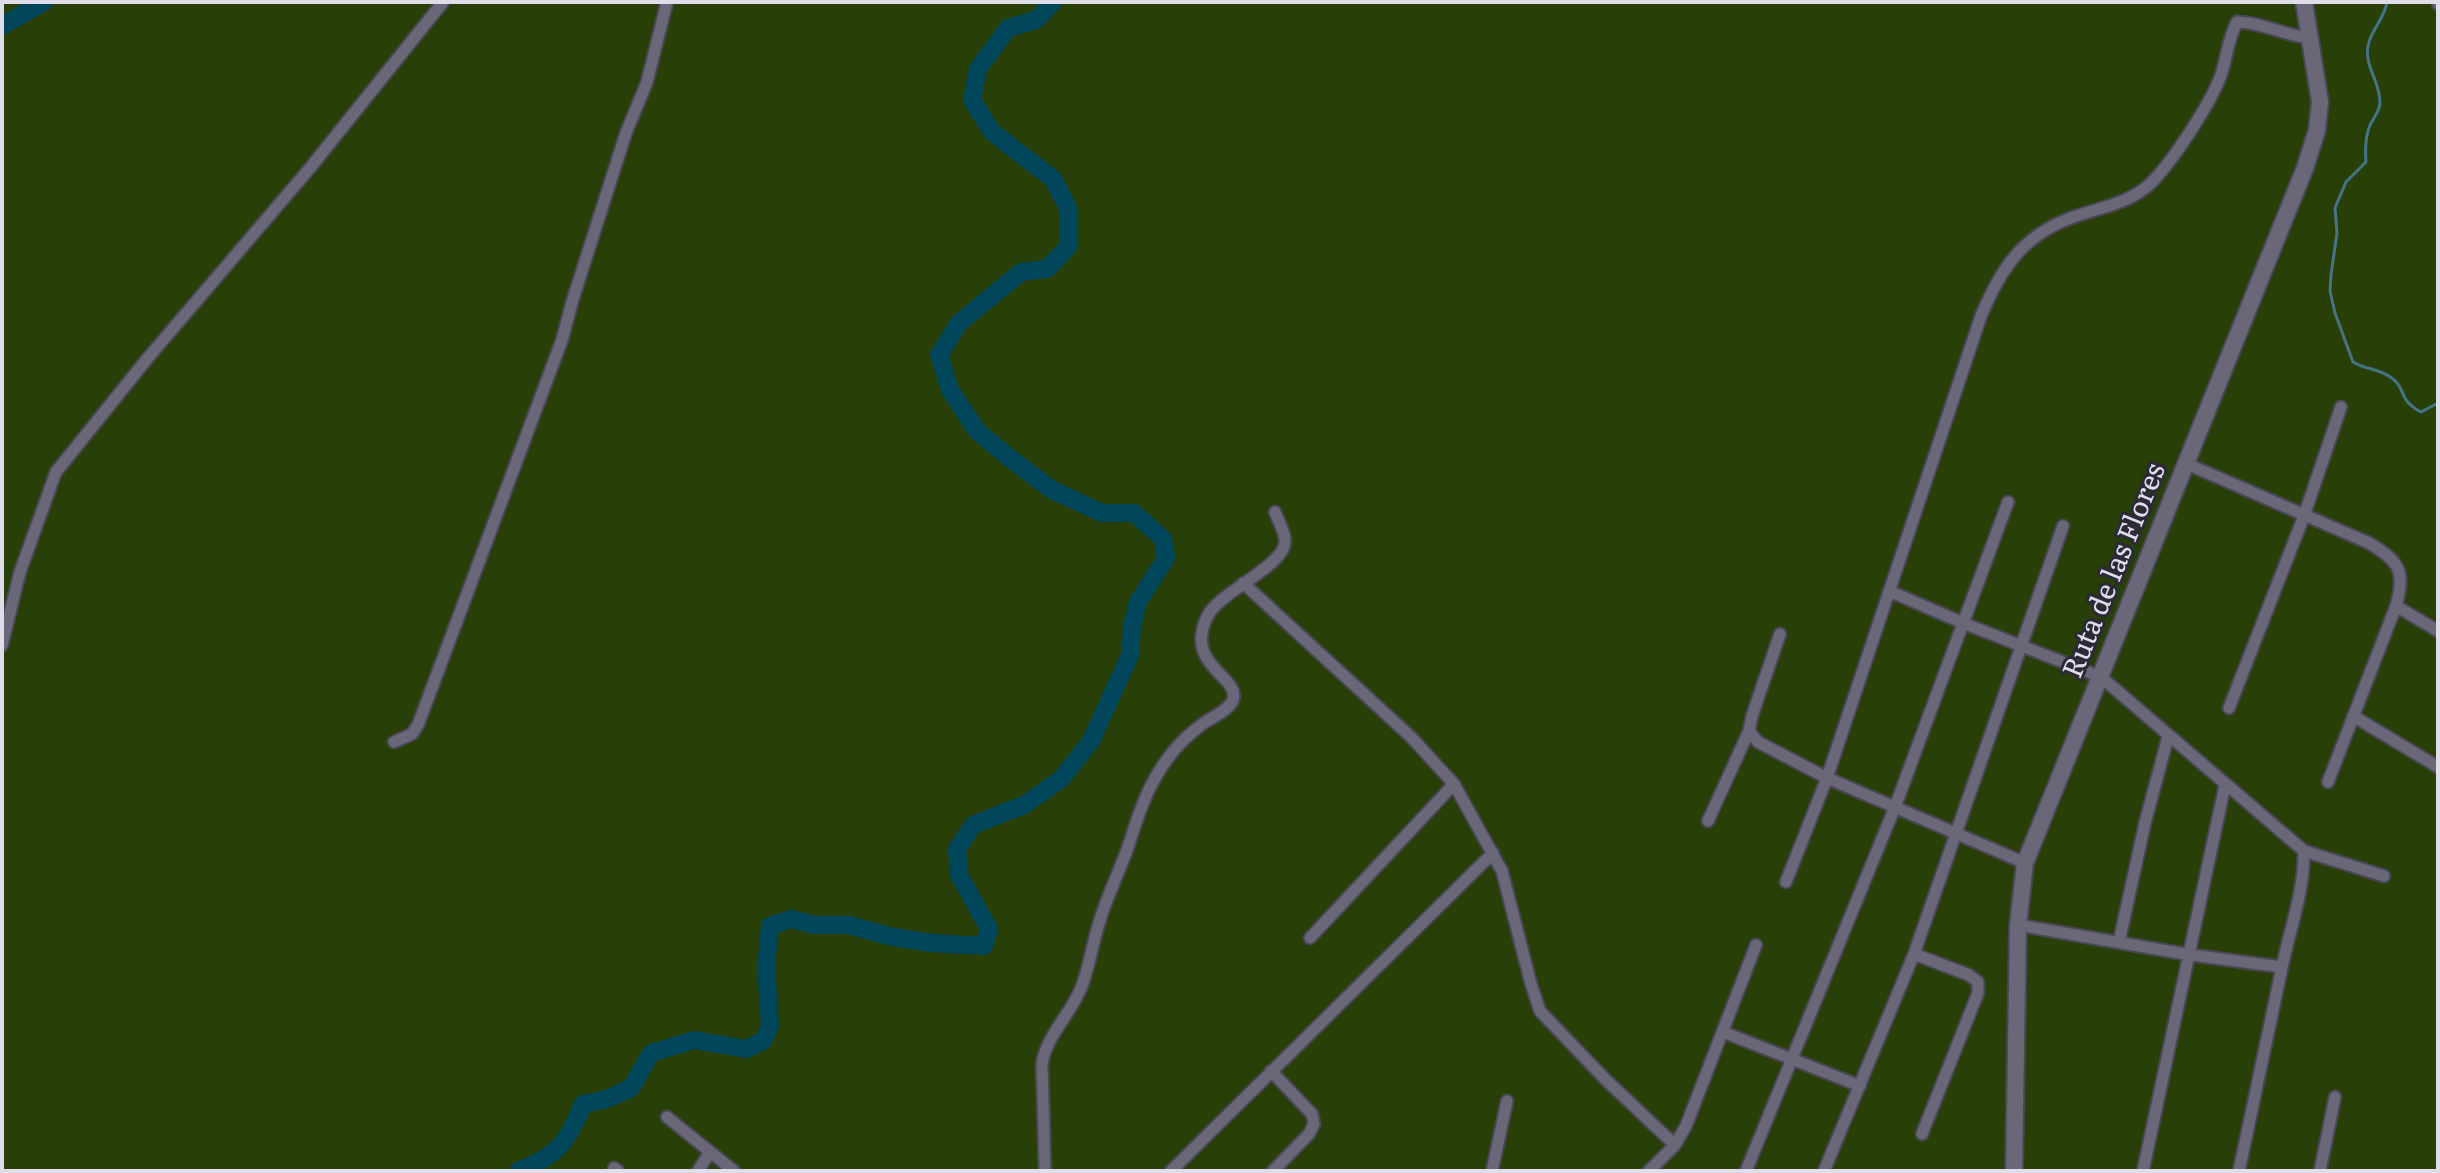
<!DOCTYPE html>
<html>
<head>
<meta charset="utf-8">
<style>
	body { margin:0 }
	#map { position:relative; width:2440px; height:1173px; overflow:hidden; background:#2c2938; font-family:Literata,serif }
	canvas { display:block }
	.frame { position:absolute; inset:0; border:4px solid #dfdee8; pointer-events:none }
</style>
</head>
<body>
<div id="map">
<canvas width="2440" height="1173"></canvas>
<div class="frame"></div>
</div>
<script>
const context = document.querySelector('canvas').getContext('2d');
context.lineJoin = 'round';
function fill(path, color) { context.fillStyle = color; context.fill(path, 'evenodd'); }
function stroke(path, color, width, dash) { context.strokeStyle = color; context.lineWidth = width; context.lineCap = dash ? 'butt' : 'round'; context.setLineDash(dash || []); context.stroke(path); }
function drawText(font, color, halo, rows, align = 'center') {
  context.font = font + ' Literata,serif'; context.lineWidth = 6; context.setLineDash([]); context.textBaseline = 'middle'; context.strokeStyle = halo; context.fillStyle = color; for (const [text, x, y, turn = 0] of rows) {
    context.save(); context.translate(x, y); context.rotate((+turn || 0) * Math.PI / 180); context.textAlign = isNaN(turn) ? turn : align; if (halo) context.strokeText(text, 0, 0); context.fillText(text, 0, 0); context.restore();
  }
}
fill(new Path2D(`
	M2 2H2438V1171H2Z`), '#283f07');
stroke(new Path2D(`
	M2387 2C2385 17 2373 28 2369 42 2362 64 2380 80 2380 102 2380 111 2374 117 2370 125 2365 137 2365 149 2366 162L2346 182 2335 208 2337 233 2331 275 2330 291 2335 313 2353 362C2366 370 2382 369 2393 379 2407 390 2397 399 2421 412L2438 403`), '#447485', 3);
stroke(new Path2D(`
	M2 26 44 2
	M518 1171C556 1157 568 1142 583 1104L607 1099 631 1088 651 1053 694 1040 746 1049 763 1041 770 1026 766 967 770 926 791 919 815 925H848L893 937 932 943 984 946 989 929 959 875 957 849 973 825 1024 805 1061 779 1091 741 1130 655 1132 626 1138 602 1166 558 1163 539 1134 513H1102L1052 490 1007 456 977 431 950 390 939 355 959 323 1021 272 1047 269 1068 247V208L1053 179 992 132 972 100 978 69 1008 28 1036 20 1053 2`), '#01465a', 18);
const minor = new Path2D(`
	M2438 2V4
	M2187 464 2369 543C2399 561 2406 571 2396 606L2328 782
	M1243 583 1411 737 1454 784 1502 871 1531 984 1540 1011 1605 1079 1675 1145
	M1889 591 1963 623 2101 677 2304 851C2304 894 2289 931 2281 972 2267 1038 2253 1105 2239 1171
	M2396 606 2438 631
	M1780 634 1752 716 1749 731 1758 742 1827 778 2025 863
	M2 645 20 572 56 472 147 359 310 168 443 2
	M2229 708 2304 516 2341 407
	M2353 716 2438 767
	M394 742 412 734 418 725 562 340 573 299 626 133 647 82 667 2
	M1708 821 1749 731
	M2304 851 2384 876
	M1786 882 1827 778 1981 316C2000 271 2020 238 2068 219 2096 208 2128 205 2151 183 2173 161 2211 103 2221 75 2227 57 2228 38 2237 22 2262 22 2285 36 2310 38
	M2018 925 2191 955 2282 967
	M1310 938 1454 784
	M2119 942 2145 823 2168 737
	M1914 954 1969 975 1978 982V993L1922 1134
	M1723 1032 1860 1086
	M1271 1071 1312 1114 1314 1124 1309 1134 1273 1171
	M667 1117 734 1171
	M614 1168 618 1171
	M698 1171 710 1152
	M1045 1171 1042 1064C1047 1033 1073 1013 1083 983 1089 966 1092 948 1097 930 1104 903 1117 877 1127 850 1135 827 1141 803 1153 782 1164 761 1181 740 1200 726 1209 718 1228 712 1233 700 1241 676 1182 666 1208 615 1221 591 1286 565 1285 541 1285 531 1278 521 1275 512
	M1171 1171 1493 853
	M1492 1171 1507 1101
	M1649 1171 1675 1145 1686 1126 1756 945
	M1746 1171 1895 807 2008 502
	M1824 1171 1914 954 2063 526
	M2143 1171 2225 785
	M2320 1171 2335 1097`);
const secondary = new Path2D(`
	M2014 1171 2018 925 2025 863 2305 168 2317 130 2320 102 2304 2`);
stroke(minor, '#494753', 15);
stroke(secondary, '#494753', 20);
stroke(minor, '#696778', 11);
stroke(secondary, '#696778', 16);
drawText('28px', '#dfdee8', '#2c2938', [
	["Ruta de las Flores",2115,571,-68]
]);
</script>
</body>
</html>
